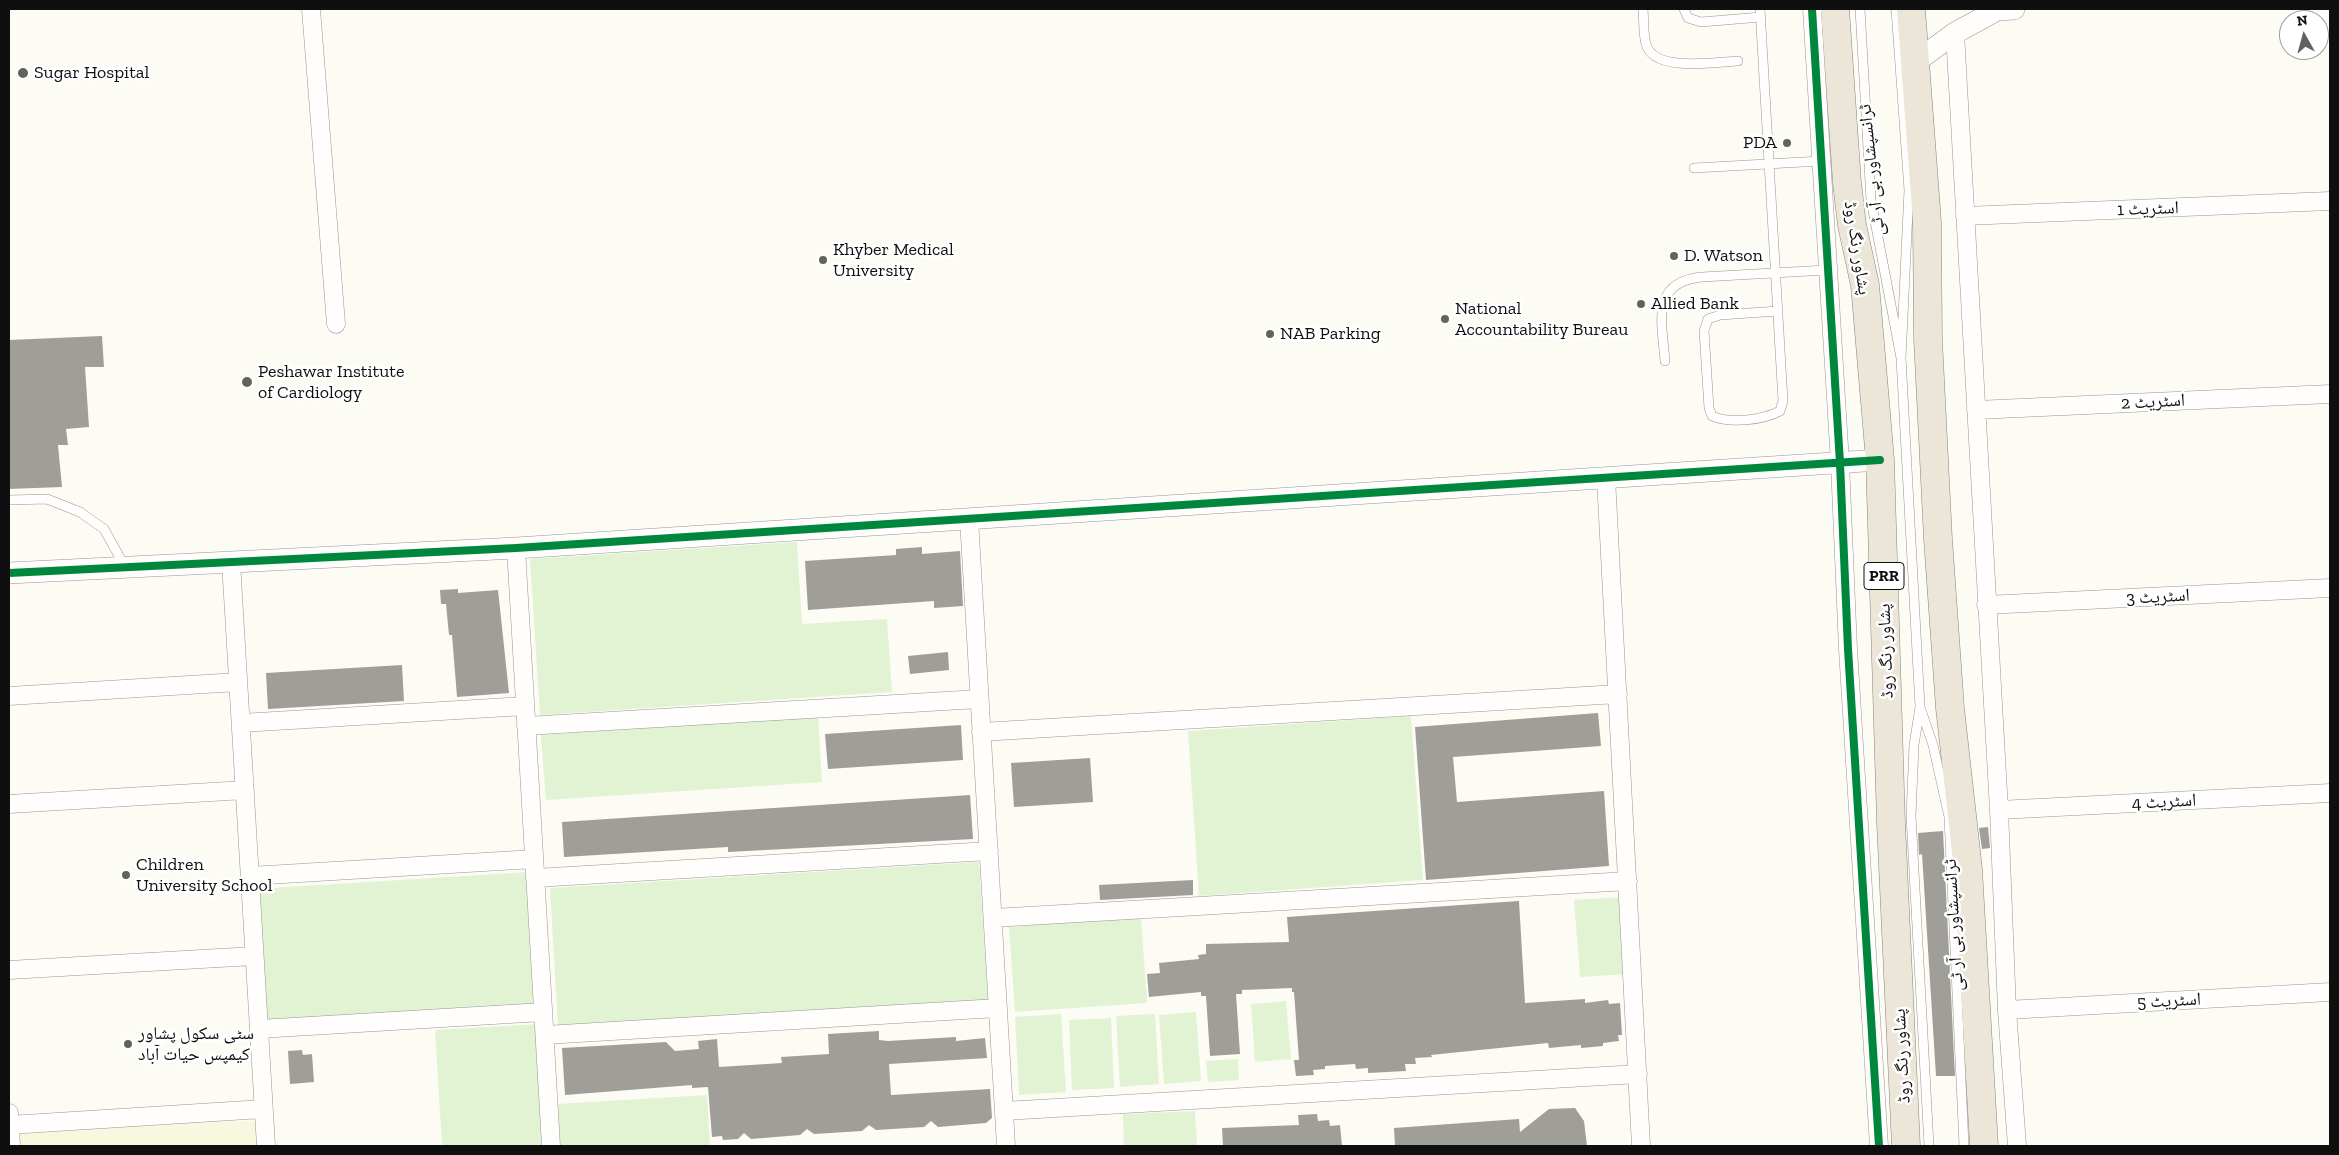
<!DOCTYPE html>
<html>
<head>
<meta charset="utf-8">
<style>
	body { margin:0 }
	#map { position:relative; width:2339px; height:1155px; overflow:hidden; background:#fcfbf4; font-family:"Zilla Slab",serif }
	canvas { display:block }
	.frame { position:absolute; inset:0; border:10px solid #0f0f0f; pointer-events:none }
	.north { position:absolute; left:2279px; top:10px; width:50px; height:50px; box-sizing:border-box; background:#fff; border:1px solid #9f9f9f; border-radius:50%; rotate:353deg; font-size:14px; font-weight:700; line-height:20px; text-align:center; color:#0f0f0f }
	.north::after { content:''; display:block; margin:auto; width:18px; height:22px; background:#62625f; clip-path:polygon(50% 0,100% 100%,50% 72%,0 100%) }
</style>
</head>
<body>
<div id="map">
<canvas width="2339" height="1155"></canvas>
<div class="frame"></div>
<div class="north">N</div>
</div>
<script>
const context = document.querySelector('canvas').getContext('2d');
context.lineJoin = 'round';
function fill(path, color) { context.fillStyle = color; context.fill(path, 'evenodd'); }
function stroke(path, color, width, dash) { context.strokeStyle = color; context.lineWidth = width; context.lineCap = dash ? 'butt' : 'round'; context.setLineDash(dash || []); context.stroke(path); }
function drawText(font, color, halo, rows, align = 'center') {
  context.font = font + ' "Zilla Slab","Noto Naskh Arabic",serif'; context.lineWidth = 5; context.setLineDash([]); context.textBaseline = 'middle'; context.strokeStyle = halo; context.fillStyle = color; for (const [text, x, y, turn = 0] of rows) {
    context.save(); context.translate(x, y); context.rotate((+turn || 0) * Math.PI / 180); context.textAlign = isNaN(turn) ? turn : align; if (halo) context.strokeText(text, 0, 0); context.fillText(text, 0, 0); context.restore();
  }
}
fill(new Path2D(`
	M264 1121 263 1146H18V1124Z`), '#f8f8e0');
fill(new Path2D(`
	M797 542 802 624 887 619 892 692 540 715 530 559Z
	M818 716 822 782 546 800 541 735Z
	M1411 716 1423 880 1199 896 1188 731Z
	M979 862 988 1000 558 1026 550 888Z
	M528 872 536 1006 265 1023 256 889Z
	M1622 897 1627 974 1580 977 1574 900Z
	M1141 917 1147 1003 1015 1012 1009 927Z
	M1286 1001 1291 1059 1255 1062 1251 1004Z
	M1196 1012 1201 1081 1164 1084 1159 1015Z
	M1061 1014 1066 1092 1019 1095 1015 1017Z
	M1155 1014 1159 1084 1120 1087 1116 1016Z
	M1111 1018 1114 1088 1072 1090 1069 1020Z
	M539 1024 546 1146H442L435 1030Z
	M1238 1059 1239 1080 1208 1082 1206 1061Z
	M707 1095 710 1146H560L558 1104Z
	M1195 1111 1197 1146H1124L1123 1114Z`), '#e2f3d4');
fill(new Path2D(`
	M102 336 104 367H85L89 427 66 429 68 445H58L62 487 9 489V340Z
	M922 547V554L960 551 963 606 934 608V601L808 610 805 561 896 555V549Z
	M458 589V593L498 590 509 693 457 697 452 635H449L446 604H441L440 590Z
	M948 652 949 670 910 674 908 656Z
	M402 665 404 701 268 709 266 673Z
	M1598 713 1601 746 1453 757 1457 802 1604 791 1609 866 1426 880 1415 727Z
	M961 725 963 760 828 769 825 734Z
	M1090 758 1093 802 1014 807 1011 763Z
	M970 795 973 839 728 852V847L564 857 562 822Z
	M1988 827 1990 848 1982 849 1979 828Z
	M1943 831 1955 1076H1936L1922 854 1919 855 1918 833Z
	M1193 880V895L1100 900 1099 885Z
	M1519 901 1525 1003 1585 999V1003L1608 1000 1609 1004 1620 1003 1622 1035H1618L1619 1041 1603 1043V1046L1581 1048V1045L1549 1048 1548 1043 1431 1055 1432 1057 1415 1058 1416 1064H1405L1406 1071 1368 1073V1068L1356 1069 1355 1064 1325 1066V1069L1313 1070 1314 1075 1296 1076 1294 1060H1299L1294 992H1292V988L1242 990V994H1236L1240 1054 1210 1056 1206 996H1201V992L1149 997 1147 974 1160 973 1159 963 1199 959 1198 955 1206 954V944L1289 942 1287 917Z
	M879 1031V1040L888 1041 956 1037V1041L985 1038 987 1058 889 1064 891 1095 990 1089 992 1118 986 1123 938 1127 931 1121 924 1127 876 1130 869 1125 862 1131 814 1134 807 1129 800 1135 751 1139 744 1133 738 1139 723 1140 722 1136 712 1137 708 1087 692 1088V1085L565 1095 562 1048 666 1042 675 1051 699 1049 698 1041 717 1039 719 1067 782 1063 781 1057 829 1054 828 1034Z
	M302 1050 303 1055 312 1054 314 1082 290 1084 288 1051Z
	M1575 1108 1584 1121 1587 1146H1395L1394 1128 1519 1119 1520 1132 1549 1109Z
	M1317 1114 1318 1121 1329 1120 1330 1126 1340 1125 1342 1146H1223L1222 1128 1299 1125 1298 1115Z`), '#a09e99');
const service = new Path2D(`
	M1643 9C1644 20 1643 33 1646 44 1654 73 1715 62 1738 61
	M1684 9 1688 18 1701 22 1761 17
	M1760 9 1783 401 1780 411C1763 420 1730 424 1712 416L1709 408 1704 331 1708 319 1720 315 1778 311
	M1860 9 1871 200 1901 358 1909 190 1896 9
	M1694 168 1821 161
	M1901 358 1920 707 1914 745 1911 816 1929 1146
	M1665 361C1662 322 1650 282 1702 277L1827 270
	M9 500 47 499 80 512 104 529 124 565
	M1921 710 1933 745 1949 817 1964 1146`);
const minor = new Path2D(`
	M311 9 336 324
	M1812 9 1840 463 1848 649 1879 1146
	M1955 33 1999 810 2007 1010 2017 1146
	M1965 216 2330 201
	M1976 410 2330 394
	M1606 478 1641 1146
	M969 519 1006 1146
	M516 548 551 1146
	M231 562 266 1146
	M1986 605 2330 588
	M9 696 238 682
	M241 723 525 706
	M526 726 979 699
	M981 732 1618 694
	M9 804 245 790
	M1999 810 2330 793
	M250 876 534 859
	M535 878 989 851
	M993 918 1628 881
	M9 970 254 956
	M2007 1010 2330 992
	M259 1029 543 1012
	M545 1035 998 1008
	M1004 1111 1638 1074
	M9 1113 11 1146
	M9 1125 263 1109`);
const tertiary = new Path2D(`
	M1914 63 1955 33 1997 10 2014 9
	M9 573 516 548 1880 460`);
const trunk = new Path2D(`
	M1835 9 1847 183 1852 225 1865 285 1880 460 1891 823 1906 1146
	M1911 9 1927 222 1928 339 1938 539 1950 708 1968 869 1984 1146`);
stroke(service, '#969592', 10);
stroke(minor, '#969592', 19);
stroke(tertiary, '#969592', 22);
stroke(trunk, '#83837f', 29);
stroke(service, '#fffefd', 9);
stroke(minor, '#fffefd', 18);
stroke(tertiary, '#fffefd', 21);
stroke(trunk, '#ece6d8', 28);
stroke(new Path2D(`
	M1812 9 1840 463 1848 649 1879 1146
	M9 573 516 548 1880 460`), '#00873e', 8);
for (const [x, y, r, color] of [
	[23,73,6,"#62625f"],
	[1787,143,5,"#62625f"],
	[1674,256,5,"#62625f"],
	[823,260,5,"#62625f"],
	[1641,304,5,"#62625f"],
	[1445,319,5,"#62625f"],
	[1270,334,5,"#62625f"],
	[247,382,6,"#62625f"],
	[126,875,5,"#62625f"],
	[128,1044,5,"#62625f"]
]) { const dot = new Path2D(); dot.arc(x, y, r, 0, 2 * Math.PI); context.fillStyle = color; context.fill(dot); stroke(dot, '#fff', 2); }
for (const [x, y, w] of [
	[1884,576,40]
]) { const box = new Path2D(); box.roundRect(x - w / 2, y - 13.5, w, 27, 4); context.fillStyle = '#fff'; context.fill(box); stroke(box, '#0f0f0f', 1); }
drawText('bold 16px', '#0f0f0f', null, [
	["PRR",1884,576]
]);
drawText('18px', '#0f0f0f', '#fff', [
	["Sugar Hospital",34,73],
	["PDA",1777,143,"right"],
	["Khyber Medical",833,250],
	["University",833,271],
	["D. Watson",1684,256],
	["Allied Bank",1651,304],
	["National",1455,309],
	["Accountability Bureau",1455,330],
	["NAB Parking",1280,334],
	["Peshawar Institute",258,372],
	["of Cardiology",258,393],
	["Children",136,865],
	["University School",136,886],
	["سٹی سکول پشاور",138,1034],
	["کیمپس حیات آباد",138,1055]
], 'left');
drawText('18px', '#0f0f0f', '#fff', [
	["ٹرانسپشاور بی آر ٹی",1872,170,-96],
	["اسٹریٹ 1",2148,209,-2],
	["پشاور رنگ روڈ",1857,248,81],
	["اسٹریٹ 2",2153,402,-3],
	["اسٹریٹ 3",2158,597,-3],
	["پشاور رنگ روڈ",1886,651,-92],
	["اسٹریٹ 4",2164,802,-3],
	["ٹرانسپشاور بی آر ٹی",1954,925,-93],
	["اسٹریٹ 5",2169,1001,-3],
	["پشاور رنگ روڈ",1902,1056,-93]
]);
</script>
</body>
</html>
